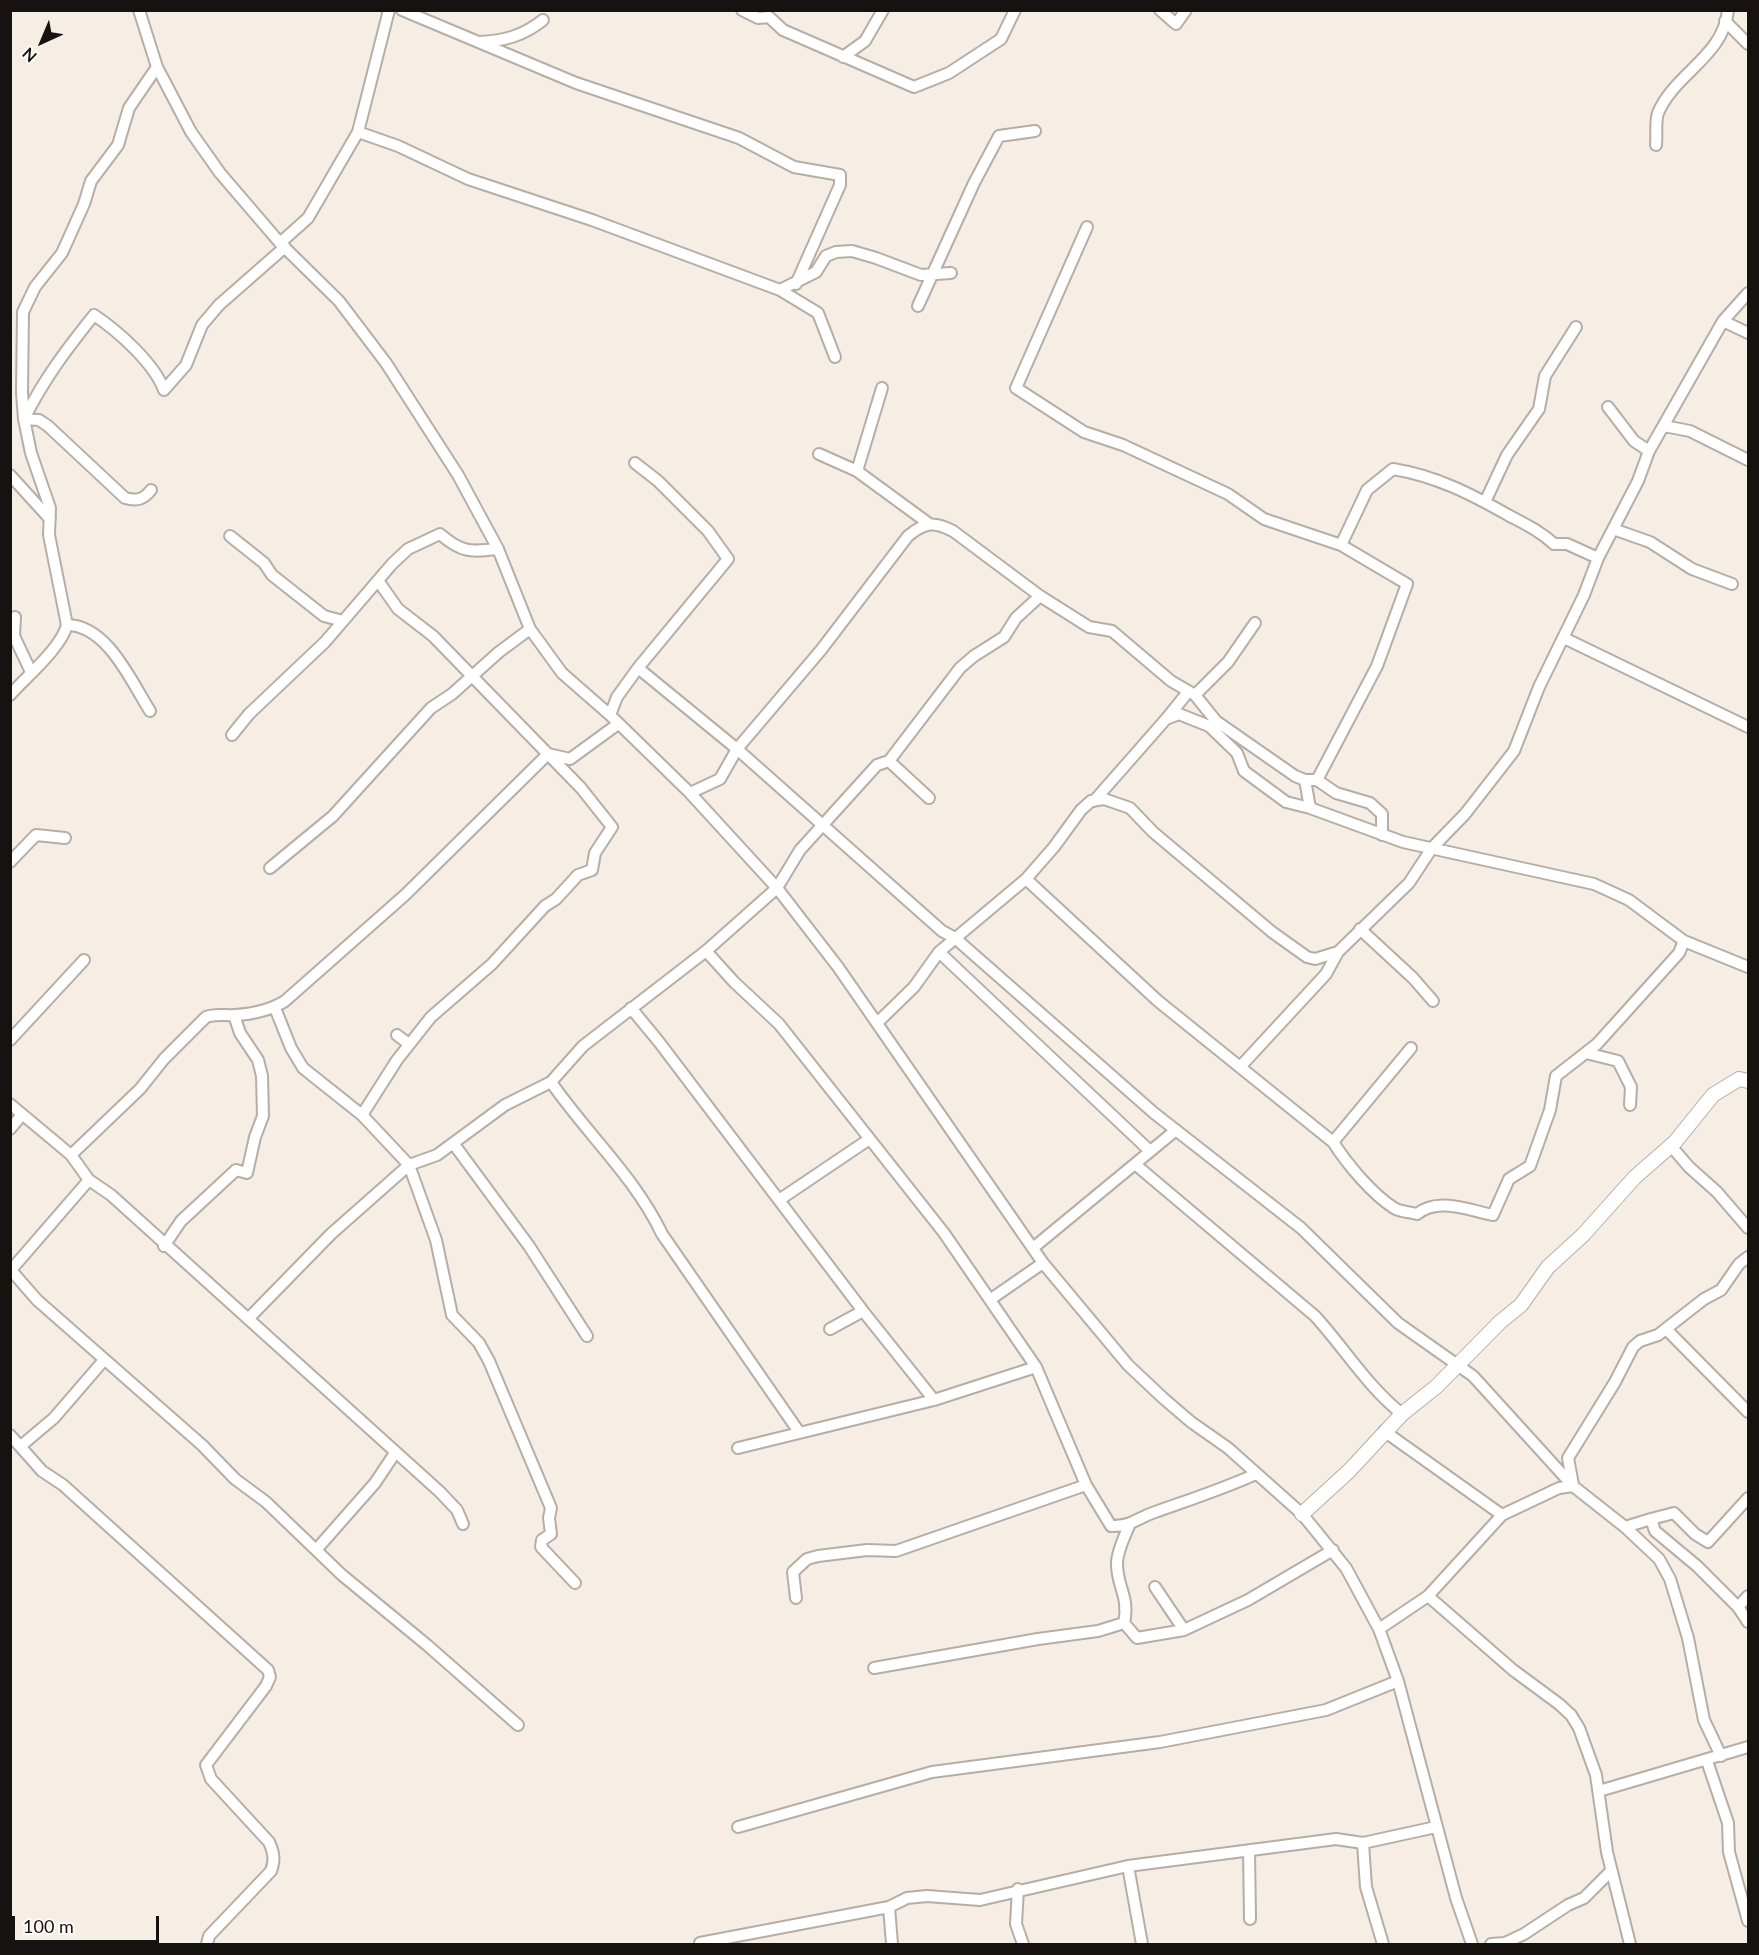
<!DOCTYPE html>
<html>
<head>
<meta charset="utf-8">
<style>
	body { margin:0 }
	#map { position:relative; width:1759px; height:1955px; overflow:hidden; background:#f6ede5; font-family:Lato,sans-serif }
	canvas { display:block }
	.frame { position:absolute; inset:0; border:12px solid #151210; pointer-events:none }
	.north { position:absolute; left:12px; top:12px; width:60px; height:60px; -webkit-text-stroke:4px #fffbf8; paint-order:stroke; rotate:224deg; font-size:16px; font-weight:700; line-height:24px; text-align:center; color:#151210 }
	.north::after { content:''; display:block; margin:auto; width:21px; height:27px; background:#151210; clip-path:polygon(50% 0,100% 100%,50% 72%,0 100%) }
	.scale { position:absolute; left:12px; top:1916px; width:147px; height:27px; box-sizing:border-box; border:3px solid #151210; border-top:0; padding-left:8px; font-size:18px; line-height:21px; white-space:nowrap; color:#151210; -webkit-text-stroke:4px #fffbf8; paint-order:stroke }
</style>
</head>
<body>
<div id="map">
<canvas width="1759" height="1955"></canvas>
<div class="frame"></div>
<div class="north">N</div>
<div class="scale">100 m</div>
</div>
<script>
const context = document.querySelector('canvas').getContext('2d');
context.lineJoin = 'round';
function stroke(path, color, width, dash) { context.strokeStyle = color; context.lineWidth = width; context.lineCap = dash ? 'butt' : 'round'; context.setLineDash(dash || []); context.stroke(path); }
const minor = new Path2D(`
	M139 10 157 67 191 132 220 173 280 243 339 301 386 363 458 475 498 549 530 629 562 673 610 715 690 793 777 888 838 967 1043 1263 1128 1365 1163 1398 1191 1422 1228 1448 1302 1514 1346 1568 1379 1629 1398 1681 1456 1898 1472 1944
	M402 10 576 83 739 138 794 167 840 175V185L796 284
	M742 10 758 18 769 17 783 30 914 87 949 73 1001 39 1015 10
	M1160 10 1176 24 1186 10
	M1725 21 1748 44
	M479 42C504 41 523 36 543 20
	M843 57 865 41 883 10
	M358 132 398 146 468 179 592 220 780 290 816 272 826 256 836 252 852 251 876 258 921 275 951 273
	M1656 145C1657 136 1655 121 1658 113 1674 74 1724 56 1728 10
	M1087 227 1016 388 1084 432 1123 445 1228 494 1264 519 1341 545 1407 584 1377 666 1317 780
	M280 243 308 218 358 132 389 10
	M780 290 818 313 835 357
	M918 306 974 183 999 136 1035 131
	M1723 321 1748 293
	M164 390 186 365 202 325 219 305 285 247
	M1608 407 1634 441 1649 451
	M1664 426 1690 431 1748 460
	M819 454 857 471 928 523
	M857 471 882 388
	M10 475 50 519
	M151 490C143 500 137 501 125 498L48 426 39 420 24 419C44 379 66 350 94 315 118 331 154 363 164 390
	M1485 502 1507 455 1539 409 1545 376 1576 327
	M1613 529 1650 542 1692 569 1732 584
	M230 536 264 563 272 575 324 616 343 621
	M1341 545 1367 490 1393 469C1436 476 1471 494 1508 515 1525 524 1540 531 1554 544H1567L1598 558
	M15 617 14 636 31 672
	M67 625C107 625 131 681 150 711
	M1564 638 1748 727
	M638 668 737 749 942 931 955 938 1154 1113 1301 1228 1398 1323 1473 1376 1573 1486 1625 1527 1659 1559 1670 1579 1688 1638 1704 1720 1721 1756
	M10 695C27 676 61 648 67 625L49 535 50 508 31 453 24 419 22 393 23 312 35 287 62 253 84 204 91 181 118 145 129 108 157 67
	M1195 695 1228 662 1255 623
	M610 715 617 697 638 668 728 559 708 531 658 481 635 463
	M1167 718 1188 692
	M232 735 249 714 325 642 392 564 408 549 440 534C462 553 470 552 498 549
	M889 761 960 668 974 656 1004 637 1016 618 1040 596
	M1305 780 1310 808
	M690 793 720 779 737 749 821 650 908 536C925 522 934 521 953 531L1040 596 1089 627 1112 631 1171 681 1195 695 1216 721 1295 776 1305 780H1317L1336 793 1370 803 1382 814V835
	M1094 801 1166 719 1179 714 1209 726 1237 753 1244 771 1286 802 1310 808 1403 842 1594 884 1629 900 1684 941 1748 967
	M10 862 36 835 65 838
	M270 868 333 816 431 708 452 694 499 652 530 629
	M1026 879 1158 1001 1333 1142C1347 1164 1372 1194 1394 1208 1400 1212 1410 1212 1417 1214 1438 1197 1468 1210 1493 1215L1509 1179 1530 1166 1550 1110 1556 1076 1597 1044 1679 953 1684 941
	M1360 929 1413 978 1433 1001
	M706 951 734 982 779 1024 944 1233 1036 1367 934 1400 738 1448
	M939 952 1150 1151
	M275 1008 291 1048 303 1068 362 1115 409 1165 436 1240 452 1315 479 1343 489 1361 551 1508 549 1518 551 1534 542 1540 541 1547 575 1583
	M631 1008 659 1042 863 1311 934 1400
	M877 1023 914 987 939 952 1026 879 1054 847 1081 810 1091 801 1104 799 1130 808 1153 832 1272 932 1307 957 1315 959 1338 952
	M397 1035 409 1044
	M10 1040 84 960
	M1586 1053 1618 1061 1631 1087 1630 1105
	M1240 1067 1326 974 1338 952 1409 883 1432 848 1465 814 1514 751 1539 687 1584 595 1598 558 1638 481 1649 451 1723 321 1748 333
	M551 1082C586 1133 635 1177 662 1234L799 1432
	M10 1104 71 1155 89 1180 111 1195 440 1492 457 1510 463 1524
	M362 1115 397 1060 431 1017 492 964 545 906 556 899 578 875 592 870 595 853 612 827 581 788 433 636 398 609 379 582
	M10 1129 21 1116
	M1333 1142 1411 1048
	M453 1143 529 1246 587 1336
	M1671 1146 1689 1167 1717 1192 1748 1228
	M71 1155 140 1089 164 1059 206 1017C216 1013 224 1016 235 1015 252 1014 271 1010 285 1001L405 895 548 754 570 759 618 724
	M1136 1165 1315 1316C1345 1349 1367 1386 1402 1414
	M779 1200 868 1140
	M164 1246 181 1221 236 1170 247 1173 255 1137 263 1116 262 1076 258 1060 240 1033 234 1015
	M1033 1248 1176 1130
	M10 1269 37 1300 202 1445 235 1479 266 1502 342 1575 427 1645 518 1725
	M11 1270 89 1180
	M991 1299 1043 1263
	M248 1319 331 1234 409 1165 437 1155 505 1105 551 1082 583 1046 706 951 777 888 800 850 877 765 889 761 929 798
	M830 1329 863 1311
	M1666 1329 1748 1412
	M1036 1367 1086 1485 1111 1526C1133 1526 1135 1519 1155 1512 1189 1500 1223 1489 1256 1474
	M1384 1431 1502 1515
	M10 1435 42 1471 63 1485 268 1670 270 1677 266 1686 206 1765 211 1779 269 1842C274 1853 275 1860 271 1871L209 1936 207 1944
	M22 1445 54 1418 104 1360
	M1573 1485 1568 1458 1615 1382 1633 1347 1640 1341 1658 1335 1704 1299 1721 1290 1739 1264 1748 1257
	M1651 1519 1674 1513 1695 1534 1708 1542 1748 1498
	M1625 1527 1651 1519 1655 1531 1697 1566 1738 1607 1748 1596
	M316 1550 375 1483 395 1453
	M1155 1587 1184 1630 1248 1600 1333 1550
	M1428 1596 1513 1670 1559 1704 1571 1715 1579 1728 1596 1775 1607 1852 1630 1944
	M796 1598 793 1572 807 1559 818 1556 867 1550 896 1551 1086 1485
	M1738 1607 1748 1622
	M1124 1623C1130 1596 1116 1586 1117 1562 1118 1550 1124 1537 1129 1526
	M1124 1623 1137 1638 1184 1630
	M1379 1629 1428 1596 1502 1515 1559 1488 1573 1486
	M874 1668 1038 1639 1098 1631 1124 1623
	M1707 1761 1728 1823 1729 1852 1748 1921
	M1599 1791 1748 1747
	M738 1827 932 1772 1160 1742 1326 1710 1398 1681
	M1363 1843 1366 1887 1383 1944
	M1249 1850 1250 1919
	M1128 1866 1336 1839 1363 1843 1436 1827
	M1018 1889 1016 1924 1023 1944
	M889 1907 892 1944
	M700 1943 889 1907 907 1898 927 1896 980 1900 1128 1866 1142 1944
	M1491 1944 1505 1943 1524 1934 1568 1905 1584 1898 1611 1871`);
const tertiary = new Path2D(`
	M1302 1514 1349 1471 1402 1414 1437 1386 1500 1322 1521 1305 1548 1267 1583 1235 1635 1177 1675 1142 1713 1095 1739 1079 1748 1081`);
stroke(minor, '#b6aea6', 14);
stroke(tertiary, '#b6aea6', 16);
stroke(minor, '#fff', 10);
stroke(tertiary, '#fff', 14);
</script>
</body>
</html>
